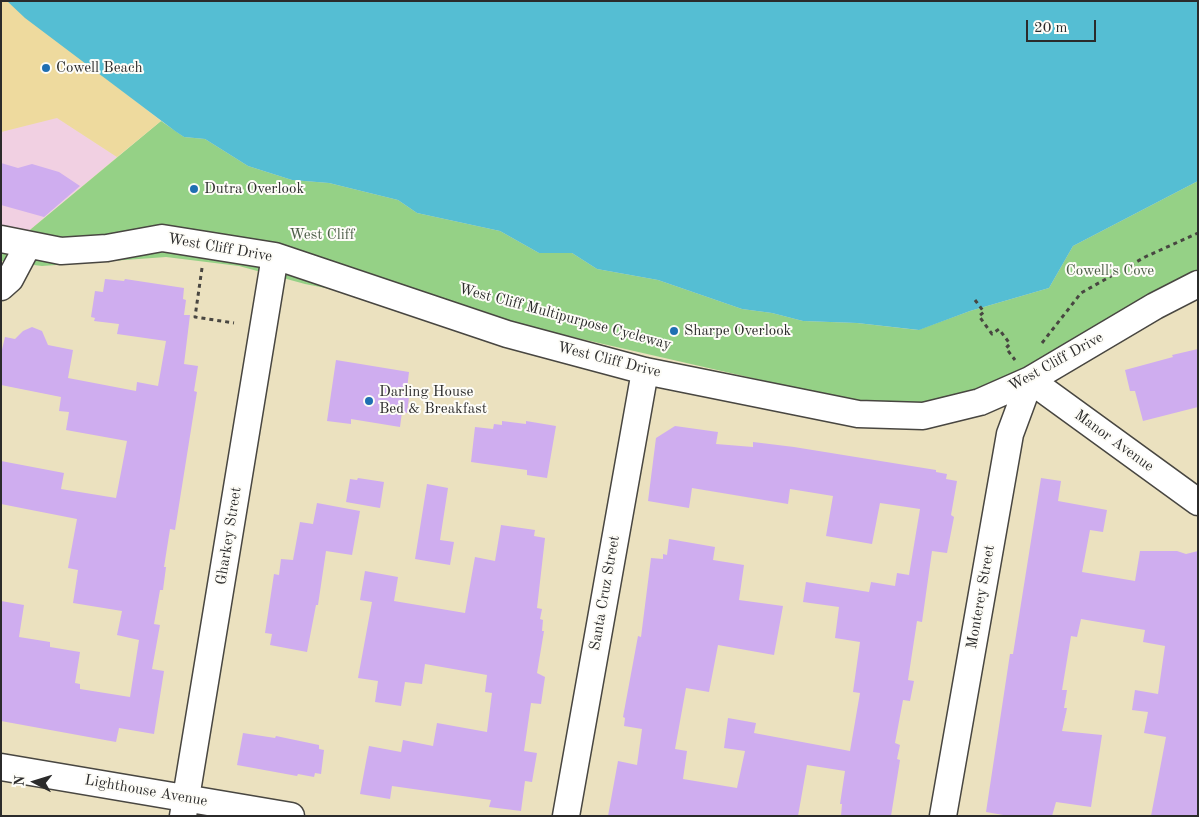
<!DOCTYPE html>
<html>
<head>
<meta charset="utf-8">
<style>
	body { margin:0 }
	#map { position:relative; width:1199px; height:817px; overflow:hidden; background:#ebe1bf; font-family:"Old Standard TT",serif }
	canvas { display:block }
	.frame { position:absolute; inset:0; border:2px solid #2b2b2b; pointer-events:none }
	.north { position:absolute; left:10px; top:757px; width:50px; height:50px; -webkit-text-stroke:4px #fdfcf7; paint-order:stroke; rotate:275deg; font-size:14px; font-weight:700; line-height:20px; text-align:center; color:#2b2b2b }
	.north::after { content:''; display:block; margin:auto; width:18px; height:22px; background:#2b2b2b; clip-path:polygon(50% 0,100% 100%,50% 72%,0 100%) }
	.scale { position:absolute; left:1026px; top:20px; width:70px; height:22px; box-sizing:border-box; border:2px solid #2b2b2b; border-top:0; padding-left:6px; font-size:15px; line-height:18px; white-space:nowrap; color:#2b2b2b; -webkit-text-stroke:4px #fdfcf7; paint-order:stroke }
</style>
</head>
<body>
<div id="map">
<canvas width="1199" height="817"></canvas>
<div class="frame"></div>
<div class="north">N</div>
<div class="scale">20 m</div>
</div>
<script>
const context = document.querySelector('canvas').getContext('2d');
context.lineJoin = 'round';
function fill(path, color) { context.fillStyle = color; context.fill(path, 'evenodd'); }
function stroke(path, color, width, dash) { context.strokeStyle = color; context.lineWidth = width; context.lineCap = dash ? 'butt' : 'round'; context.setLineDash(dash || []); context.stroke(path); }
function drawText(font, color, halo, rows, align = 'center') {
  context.font = font + ' "Old Standard TT",serif'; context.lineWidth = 4; context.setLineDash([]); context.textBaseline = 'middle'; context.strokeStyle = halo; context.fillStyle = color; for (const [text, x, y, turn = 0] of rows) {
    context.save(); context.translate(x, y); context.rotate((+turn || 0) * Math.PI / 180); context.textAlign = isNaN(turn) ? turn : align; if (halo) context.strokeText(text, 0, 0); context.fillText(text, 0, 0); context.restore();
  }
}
fill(new Path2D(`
	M56 117 117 157 1 254V132Z`), '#f1d0e2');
fill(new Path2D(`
	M161 121 184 137 205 139 248 166 292 180 329 183 398 200 417 213 500 231 539 253H572L597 269 658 280 742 309 772 313 803 321 857 323 918 330 970 311 1049 288 1073 246 1198 181V275L1016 388 923 404H879L796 388 542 330 305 284 239 266 166 257 42 266 1 261V254Z`), '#95d186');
fill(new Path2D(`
	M1 1H7L161 121 117 157 57 118 1 132Z`), '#eeda9e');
fill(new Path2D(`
	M7 1H1198V181L1073 246 1049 288 970 311 919 330 857 323 803 321 772 313 742 309 658 280 597 269 572 253H539L500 231 417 213 398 200 329 183 292 180 248 166 205 139 184 137 175 131 25 18Z`), '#55bed3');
fill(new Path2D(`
	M1 163 18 168 32 164 59 172 80 186 44 217 1 205Z
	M105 279 124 281 125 279 184 288 183 299 186 300 184 315H190L184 364 198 366 194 391 197 392 175 530 170 529 164 567H166L163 590H160L154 624 160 625 152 669 164 671 154 734 119 728 116 742 1 721V601L24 605 19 637 50 642V647L80 652 75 683 80 684V689L130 697 139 640 117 635 122 611 73 603 78 570 68 568 77 519 1 504V461L64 473 61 489 116 498 127 441 66 430 69 412 59 411 61 397 1 385V354L5 337 15 339 23 331 32 327 42 331 48 345 73 350 68 378 136 391 137 382 158 386 166 341 117 334 119 324 94 321 95 318 91 317 95 291 103 292Z
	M1198 349V407L1143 421 1135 391H1130L1125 370 1173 357 1172 355Z
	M336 360 409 372 407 389H410L407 413 402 412 400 427 351 419V424L327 421Z
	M502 421 526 424V421L556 426 547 478 527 475V470L471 462 475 427 493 429 494 424 502 425Z
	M675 426 718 432 716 444 753 447V442L794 447 936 470V472L947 474 946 479 957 481 951 515 954 517 947 553 932 551 922 622 917 621 908 680 914 681 910 701 903 700 895 743 900 745 897 759 900 760 891 816H841L842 804H840L845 771 807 765 798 816H608L618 761 637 765 642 729 624 726 625 718 623 717 638 636 641 637 651 558 663 559V554L667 555 669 539 715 547 713 560 744 565 739 600 783 606 774 655 718 645 709 692 686 688 675 749 687 751 683 779 737 788 745 751 724 748 728 718 756 723 754 733 850 751 860 693 853 692 860 642 835 638 839 607 803 602 806 582 869 592 871 582 895 586 897 573 909 575 920 509 880 503 872 544 826 536 833 496 790 489 788 504 692 488 689 508 648 501 656 438Z
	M358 478 384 482 380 508 346 502 350 479 357 480Z
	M1041 478 1061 481 1058 501 1107 510 1103 532 1090 530 1082 572 1135 581 1140 551H1177L1186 554 1198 551V816H1151L1166 737 1144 733 1148 712 1132 710 1135 690 1158 694 1165 646 1143 642 1145 630 1081 619 1077 637 1071 636 1062 690H1067L1064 708H1067L1062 731 1102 735 1091 807 1056 802 1052 816H1009L986 812 1010 654H1013Z
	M427 484 448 488 440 540 454 542 450 565 415 559Z
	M317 503 360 511 352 555 326 551 318 605H316L307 652 270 645 272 634 265 633 274 574 279 575 281 559 293 560 300 522 313 524Z
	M501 525 535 530 534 536 545 538 537 608 542 609 540 619 543 620 542 631H544L537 673 545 677 541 704 531 703 524 751 537 753 532 782 525 781 521 811 489 807 491 800 392 786 390 799 360 794 369 746 401 752 403 740 433 746 437 723 487 732 492 693 485 692 487 675 425 664 422 684 405 682 401 706 375 702 378 681 358 678 372 602 360 600 365 571 398 577 394 601 465 613 475 557 495 561Z
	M243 733 275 738 276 736 319 745V749L324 750 321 774 315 773 314 777 298 774 297 776 237 765Z`), '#cfadef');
const minor = new Path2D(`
	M1 239 61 251 107 248 162 238 275 256 507 334 645 371 858 414 923 416 980 402 1030 380 1155 306 1198 284
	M1 287 10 279 28 245
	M1 767 291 816
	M183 816 275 256
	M566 816 645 371
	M943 816 1010 434 1030 380 1198 502`);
stroke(minor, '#484641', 29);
stroke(new Path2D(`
	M202 268 195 317 234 323
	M975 300 984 312 979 316 992 334 999 329 1010 344 1006 348 1015 360
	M1042 343 1081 293 1145 257 1198 233`), '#484641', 3, [4, 4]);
stroke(minor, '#fff', 26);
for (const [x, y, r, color] of [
	[46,68,5,"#1f6fb2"],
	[194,189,5,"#1f6fb2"],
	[674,331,5,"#1f6fb2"],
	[369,401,5,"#1f6fb2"]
]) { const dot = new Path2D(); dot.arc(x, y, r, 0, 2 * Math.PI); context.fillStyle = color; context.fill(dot); stroke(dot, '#fdfcf7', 2); }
drawText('15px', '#2b2b2b', '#fdfcf7', [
	["Cowell Beach",56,68],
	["Dutra Overlook",204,189],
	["Sharpe Overlook",684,331],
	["Darling House",379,392],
	["Bed & Breakfast",379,409]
], 'left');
drawText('15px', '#4b5d46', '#fdfcf7', [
	["West Cliff",322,235],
	["Cowell's Cove",1110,271]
]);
drawText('15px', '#2b2b2b', '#fdfcf7', [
	["West Cliff Drive",220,248,10],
	["West Cliff Multipurpose Cycleway",565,317,15],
	["West Cliff Drive",609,360,14],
	["West Cliff Drive",1056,362,-29],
	["Manor Avenue",1114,441,36],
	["Gharkey Street",229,536,-81],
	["Santa Cruz Street",605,593,-80],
	["Monterey Street",981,597,-80],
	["Lighthouse Avenue",146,791,10]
]);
</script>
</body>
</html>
